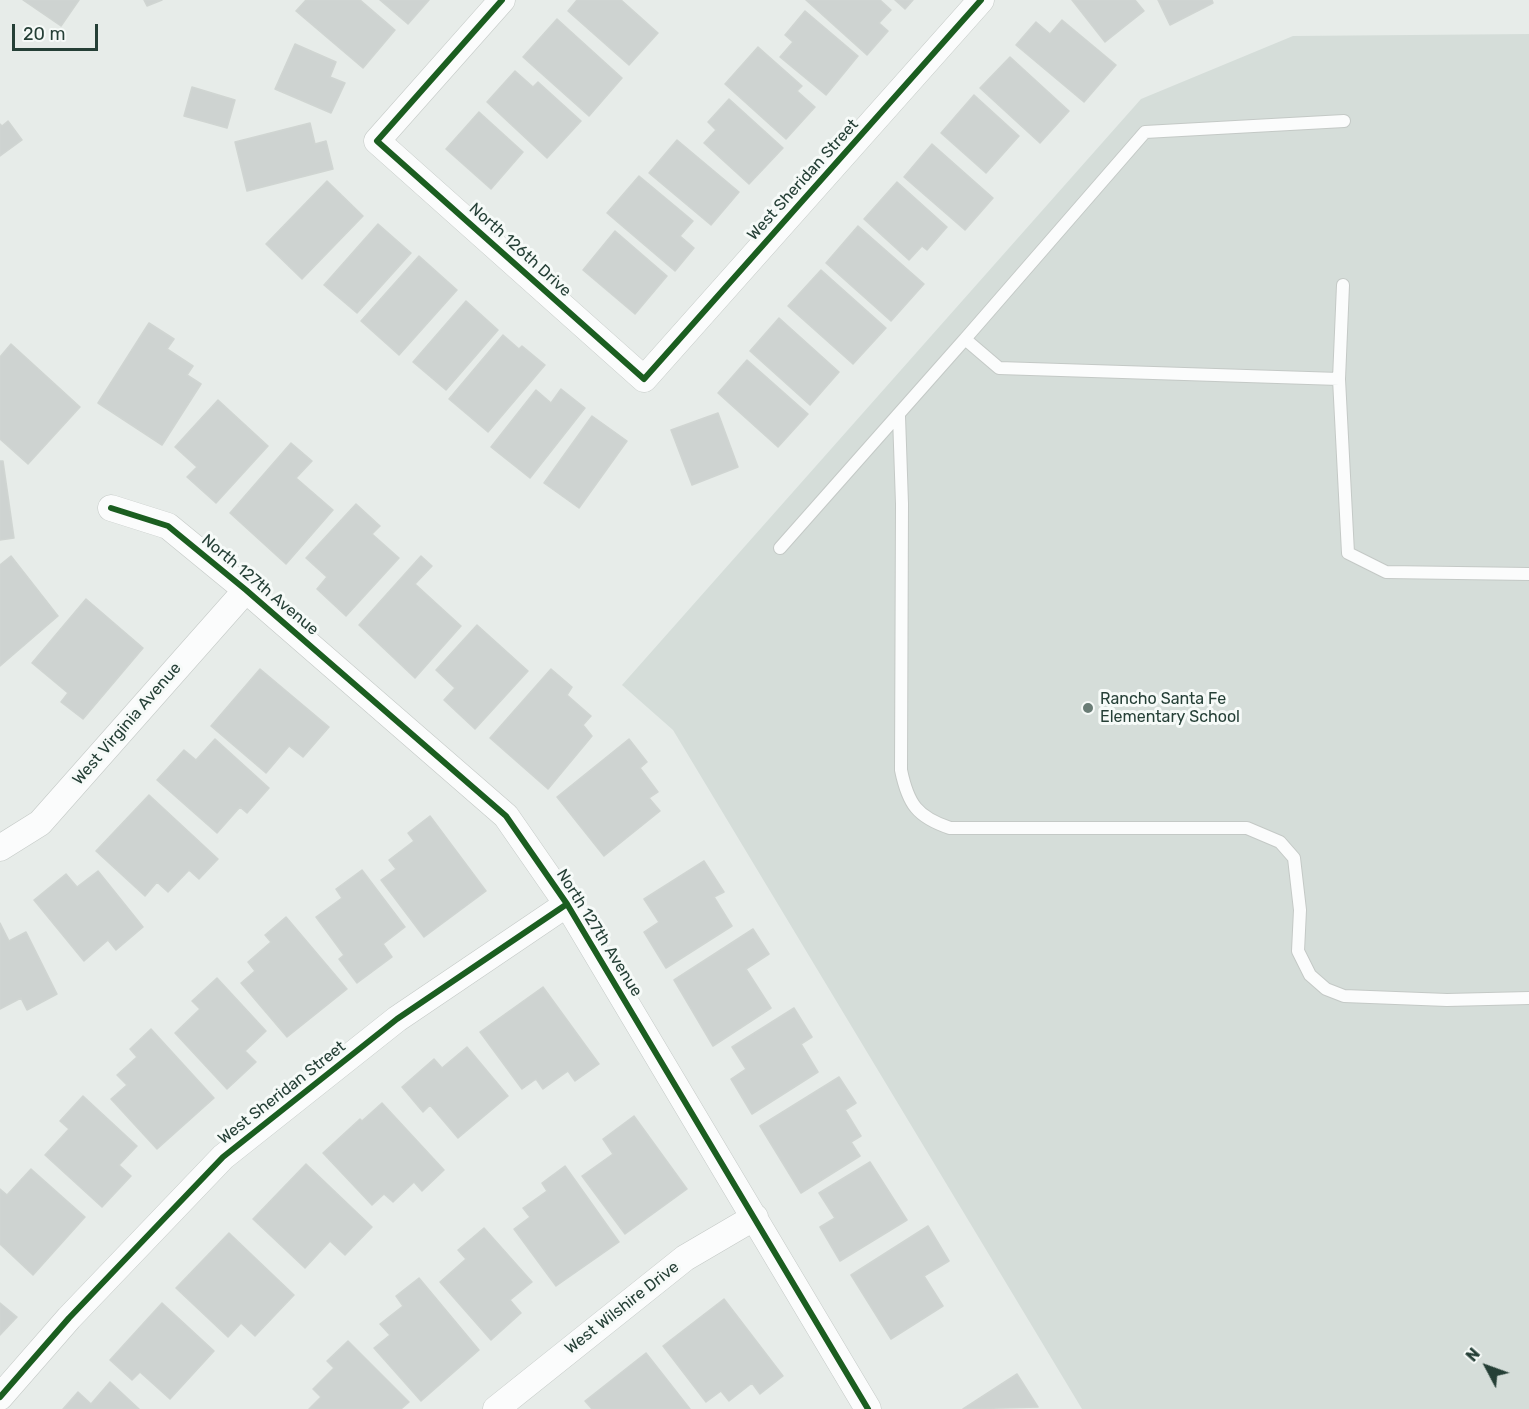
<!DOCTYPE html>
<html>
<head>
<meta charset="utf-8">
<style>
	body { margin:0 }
	#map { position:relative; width:1529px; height:1409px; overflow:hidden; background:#e7ece9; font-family:Rubik,sans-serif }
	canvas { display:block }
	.north { position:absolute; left:1457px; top:1337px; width:60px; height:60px; -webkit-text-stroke:4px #f6faf8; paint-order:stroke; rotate:311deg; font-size:16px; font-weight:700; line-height:24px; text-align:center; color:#253f36 }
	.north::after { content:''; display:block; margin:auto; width:21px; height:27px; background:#253f36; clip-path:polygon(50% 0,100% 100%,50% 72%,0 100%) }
	.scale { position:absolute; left:12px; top:24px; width:86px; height:27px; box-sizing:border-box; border:3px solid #253f36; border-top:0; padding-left:8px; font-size:18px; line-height:21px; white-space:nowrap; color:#253f36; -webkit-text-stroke:4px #f6faf8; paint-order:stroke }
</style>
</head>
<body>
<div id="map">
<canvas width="1529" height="1409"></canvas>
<div class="north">N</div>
<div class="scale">20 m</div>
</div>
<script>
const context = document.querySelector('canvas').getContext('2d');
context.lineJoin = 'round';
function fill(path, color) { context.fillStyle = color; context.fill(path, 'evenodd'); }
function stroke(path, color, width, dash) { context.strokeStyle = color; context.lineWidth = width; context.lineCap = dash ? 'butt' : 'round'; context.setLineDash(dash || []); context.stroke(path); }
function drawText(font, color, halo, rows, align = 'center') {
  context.font = font + ' Rubik,sans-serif'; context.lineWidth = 6; context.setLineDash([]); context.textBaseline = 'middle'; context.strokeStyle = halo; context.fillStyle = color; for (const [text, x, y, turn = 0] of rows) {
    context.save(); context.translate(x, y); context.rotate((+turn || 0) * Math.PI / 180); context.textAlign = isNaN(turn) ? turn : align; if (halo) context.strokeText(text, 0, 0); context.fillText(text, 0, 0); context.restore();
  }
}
fill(new Path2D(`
	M1529 34V1409H1082L673 730 622 685 1141 99 1293 36Z`), '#d5ddd9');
const building = new Path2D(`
	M23 0H79L61 26Z
	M144 0H162L147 6Z
	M306 0H360L395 30 363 68 296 11Z
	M380 0H429L408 24Z
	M577 0H621L658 33 629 65 568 11Z
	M806 0H880L891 10 879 23 888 31 867 55Z
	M895 0H913L905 9Z
	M1072 0H1135L1144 11 1105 42Z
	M1158 0H1212L1213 3 1170 25Z
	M805 11 858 56 826 95 780 57 793 42 785 35Z
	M557 19 622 78 589 116 523 57Z
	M1062 20 1116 65 1084 102 1016 45 1036 22 1050 34Z
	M295 44 336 62 330 77 345 83 331 113 275 89Z
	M758 47 802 86 797 91 815 107 786 139 725 84Z
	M1010 57 1069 111 1040 143 980 88Z
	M515 71 533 87 538 82 581 121 547 158 487 102Z
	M192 87 235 100 227 128 184 116Z
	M974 95 1019 136 986 173 941 133Z
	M729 99 783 148 749 184 704 143 716 130 708 122Z
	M479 112 523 152 491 189 446 149Z
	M8 121 22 140 0 156V124L2 126Z
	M310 123 315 144 326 141 333 169 247 191 235 142Z
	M677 140 739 192 711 225 649 173Z
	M932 144 993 198 965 230 904 177Z
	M639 176 693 221 680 236 694 248 675 271 607 213Z
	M327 181 363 216 302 279 266 244Z
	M897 182 947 227 927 250 922 246 909 260 864 219Z
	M378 224 411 253 357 313 324 285Z
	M858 226 924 284 891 321 826 263Z
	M615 231 667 276 635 314 583 270Z
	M419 256 457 290 399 355 361 321Z
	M821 270 886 328 853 364 788 306Z
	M466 301 498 330 446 390 413 362Z
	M779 318 839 372 810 405 750 351Z
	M149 323 174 339 167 349 193 366 187 375 201 384 162 445 98 403Z
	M503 335 519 349 522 346 545 365 488 432 449 399Z
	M11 344 80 407 28 464 0 439V357Z
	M747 360 808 414 778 447 718 393Z
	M561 389 585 408 530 478 491 447 536 390 551 403Z
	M218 400 268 446 216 503 187 477 197 467 175 447Z
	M718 413 738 467 692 485 671 430Z
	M592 416 627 441 579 508 544 483Z
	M291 443 312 461 296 478 333 510 286 564 230 513Z
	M0 461H3L14 538 0 540Z
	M356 504 380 526 372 534 399 558 346 616 317 589 327 577 306 558Z
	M11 556 58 616 0 666V565Z
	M421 556 432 566 415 584 461 626 415 678 359 625Z
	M86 599 143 648 83 719 61 702 68 693 32 663Z
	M477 625 528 671 475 729 444 700 455 688 436 670Z
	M260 669 329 727 303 757 289 746 266 773 211 726Z
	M551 669 572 687 567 695 591 716 583 725 592 736 548 789 490 738Z
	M215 739 269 788 247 813 240 807 217 833 157 780 184 750 196 760Z
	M629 739 647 762 640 768 658 792 649 798 660 811 604 856 557 797Z
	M149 795 218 859 199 879 189 870 168 892 157 882 145 896 96 851Z
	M430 816 486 891 424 937 381 880 396 869 389 860 414 841 408 833Z
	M704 861 724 892 714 897 732 926 666 968 644 932 659 922 644 899Z
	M362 870 405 927 383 944 392 957 357 983 339 959 344 955 316 917 342 898 336 889Z
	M98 871 143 927 116 950 108 940 84 961 34 900 66 874 77 887Z
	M286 917 347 989 287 1037 241 983 255 971 248 962 271 942 265 935Z
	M0 923 9 941 26 932 57 994 27 1010 21 998 0 1009Z
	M753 929 769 954 746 969 771 1008 713 1046 674 980Z
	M217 978 266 1031 245 1051 256 1062 227 1089 175 1033 200 1009 192 1001Z
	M543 987 599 1064 575 1081 568 1071 543 1089 536 1079 522 1089 480 1032Z
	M794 1008 812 1037 801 1044 818 1072 752 1114 731 1079 746 1069 732 1047Z
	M151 1029 214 1098 157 1149 111 1099 127 1085 117 1075 137 1057 130 1049Z
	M467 1047 508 1096 458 1138 430 1105 423 1112 402 1087 434 1059 442 1068Z
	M839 1077 856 1103 845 1110 861 1136 851 1142 860 1156 801 1193 760 1126Z
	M83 1096 137 1146 119 1165 131 1176 102 1207 45 1155 69 1129 60 1121Z
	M382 1103 444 1170 422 1191 414 1182 393 1202 384 1194 372 1205 323 1153 360 1119 362 1121Z
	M634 1116 687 1189 625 1234 582 1176 613 1154 603 1139Z
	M870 1162 907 1220 840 1261 820 1227 835 1218 819 1193Z
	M306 1164 372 1227 345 1255 330 1241 305 1268 253 1219Z
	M565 1166 619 1242 556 1286 514 1229 530 1217 523 1208 547 1191 542 1183Z
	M31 1169 85 1217 33 1275 0 1244V1189L7 1195Z
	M928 1226 949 1261 924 1276 943 1306 891 1339 851 1275Z
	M484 1228 532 1282 510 1300 521 1313 491 1340 440 1282 466 1259 458 1250Z
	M229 1233 294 1295 255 1336 241 1323 228 1337 176 1288Z
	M419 1278 479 1350 421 1401 374 1348 390 1335 380 1324 403 1306 396 1296Z
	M724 1299 783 1376 760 1394 752 1383 729 1401 721 1391 706 1402 663 1346Z
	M0 1303 17 1317 0 1335Z
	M162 1303 214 1351 170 1399 140 1372 132 1380 110 1360Z
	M348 1341 409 1402 401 1409H309L321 1397 313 1389 334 1368 327 1361Z
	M646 1353 690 1409H592L585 1401Z
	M1017 1374 1038 1407 963 1409Z
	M110 1382 139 1409H63L78 1392 91 1404Z`);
fill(building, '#ced3d1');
stroke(building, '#d0d5d2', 1.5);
const lane = new Path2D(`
	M1343 285 1339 379 1348 553 1386 572 1529 574
	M1339 379 999 368 965 339 1145 132 1344 121
	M899 416 902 504 901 770C908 804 917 817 950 828H1247L1280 842 1294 858 1300 910 1298 951 1310 975 1326 989 1344 996 1447 1000 1529 998
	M780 548 965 339`);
const street = new Path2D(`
	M502 0 377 141 644 379 981 0
	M111 508 168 526 246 590 506 816 567 904 868 1409
	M0 848 40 823 246 590
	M0 1397 69 1318 223 1157 397 1019 567 904
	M496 1409 685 1258 755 1217`);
stroke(lane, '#c4c9c6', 14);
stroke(street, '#c4c9c6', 27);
stroke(lane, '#fbfcfc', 12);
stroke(street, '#fbfcfc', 26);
stroke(new Path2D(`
	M502 0 377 141 644 379 981 0
	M111 508 168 526 246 590 506 816 567 904 868 1409
	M0 1397 69 1318 223 1157 397 1019 567 904`), '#1b5e20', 6);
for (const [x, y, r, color] of [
	[1088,708,6,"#697c75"]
]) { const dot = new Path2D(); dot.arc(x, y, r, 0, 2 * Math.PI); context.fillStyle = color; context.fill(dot); stroke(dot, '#f6faf8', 2); }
drawText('16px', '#253f36', '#f6faf8', [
	["West Sheridan Street",803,180,-48],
	["North 126th Drive",520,250,42],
	["North 127th Avenue",260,585,40],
	["West Virginia Avenue",127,724,-49],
	["North 127th Avenue",599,933,58],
	["West Sheridan Street",282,1093,-38],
	["West Wilshire Drive",622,1308,-38]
]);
drawText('16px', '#253f36', '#f6faf8', [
	["Rancho Santa Fe",1100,699],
	["Elementary School",1100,717]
], 'left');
</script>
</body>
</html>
